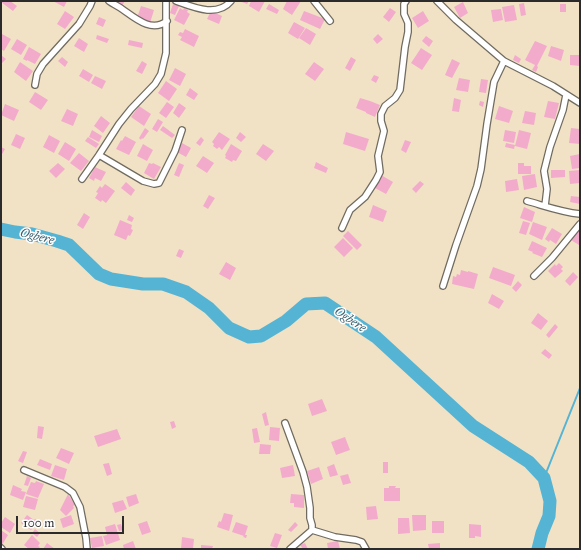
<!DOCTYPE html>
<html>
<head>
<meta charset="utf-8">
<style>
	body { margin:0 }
	#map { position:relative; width:581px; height:550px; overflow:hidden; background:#f1e2c5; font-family:"IM FELL Great Primer",serif }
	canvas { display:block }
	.frame { position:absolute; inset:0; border:2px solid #2b2b2b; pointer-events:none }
	.scale { position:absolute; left:16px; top:516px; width:108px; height:18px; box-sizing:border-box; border:2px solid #2b2b2b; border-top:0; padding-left:5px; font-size:12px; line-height:14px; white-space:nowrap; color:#2b2b2b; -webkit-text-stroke:3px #fff; paint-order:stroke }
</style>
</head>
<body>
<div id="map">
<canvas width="581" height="550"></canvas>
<div class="frame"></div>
<div class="scale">100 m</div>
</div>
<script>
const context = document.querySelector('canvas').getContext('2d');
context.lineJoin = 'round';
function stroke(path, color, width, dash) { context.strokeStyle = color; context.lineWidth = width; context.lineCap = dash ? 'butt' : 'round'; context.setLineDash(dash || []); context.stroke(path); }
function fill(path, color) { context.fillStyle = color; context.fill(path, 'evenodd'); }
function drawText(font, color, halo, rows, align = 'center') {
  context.font = font + ' "IM FELL Great Primer",serif'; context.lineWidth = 3; context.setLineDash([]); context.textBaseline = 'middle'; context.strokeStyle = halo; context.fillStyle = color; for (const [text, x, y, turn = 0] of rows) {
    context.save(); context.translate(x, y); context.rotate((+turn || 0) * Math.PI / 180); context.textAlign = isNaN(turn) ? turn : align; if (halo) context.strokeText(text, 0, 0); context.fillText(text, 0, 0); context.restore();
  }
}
stroke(new Path2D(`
	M544 478 580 388`), '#55b4d4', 2);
stroke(new Path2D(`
	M1 229 15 232 32 234 57 241 69 245 99 274 111 279 143 284H163L186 292 209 308 229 328 249 337 261 336 286 321 306 304 325 303 376 337 473 426 529 462 544 478 550 501 549 516 542 533 538 549`), '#55b4d4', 13);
fill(new Path2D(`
	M1 1H10L17 6 13 11 1 2Z
	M53 1H67L64 7Z
	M117 1H125L122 6 116 2Z
	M239 1H249L247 4Z
	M251 1H265L259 12 249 6Z
	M287 1H301L292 15 283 9Z
	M463 2 468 13 460 18 454 7Z
	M524 3 526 15 521 16 519 4Z
	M173 4 179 6 175 15 170 13Z
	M269 4 279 10 277 14 266 9Z
	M560 4H566V12H560Z
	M514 5 517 20 505 22 502 7Z
	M141 6 154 10 150 23 137 18Z
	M180 8 183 10 184 8 188 10 187 12 190 14 184 25 174 20Z
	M390 8 396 12 389 22 383 17Z
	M501 9 503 20 493 22 491 10Z
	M65 11 74 17 65 29 57 24Z
	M211 11 222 16 219 24 207 19Z
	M304 11 325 19 320 29 300 20Z
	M423 11 429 21 418 28 412 18Z
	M99 17 106 20 103 27 96 24Z
	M294 22 305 28 298 39 288 33Z
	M306 28 316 34 310 45 299 38Z
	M185 29 199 36 194 47 180 40 182 37 178 35 180 32 183 33Z
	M2 34 11 39 4 51 1 49V35Z
	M378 34 383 39 377 44 373 39Z
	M97 35 109 39 107 43 96 39Z
	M426 36 433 41 429 47 422 41Z
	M79 38 88 44 84 52 74 46Z
	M17 39 27 45 21 55 11 49Z
	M129 40 143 43 142 48 128 45Z
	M535 41 547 46 537 66 538 67 536 72 532 70 535 65 525 60Z
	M551 46 564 50 561 61 548 56Z
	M29 47 41 54 35 64 27 60V61L23 59Z
	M421 48 432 55 422 70 411 63Z
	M1 55 6 59 1 64Z
	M515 55 521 59 519 63 513 60Z
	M570 55H580V66L570 65Z
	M62 57 68 62 65 67 58 61Z
	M351 57 356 60 350 71 345 68Z
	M452 59 460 63 452 78 445 75Z
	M142 61 147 64 142 74 136 71Z
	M20 62 33 71 26 81 14 72Z
	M314 62 324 69 315 81 305 74Z
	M175 68 186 74 180 86 169 80Z
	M83 69 93 75 89 82 79 76Z
	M374 75 379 77 376 83 371 80Z
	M95 76 106 81 102 89 91 83Z
	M459 78 470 80 468 92 456 90Z
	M481 79 488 80 486 93 479 92Z
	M166 81 177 89 169 101 158 93Z
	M190 88 198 94 194 100 186 95Z
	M35 92 48 100 41 110 29 102Z
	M360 98 370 101 367 109 370 101 380 105 375 117 366 113V112L356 108Z
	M454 98 461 100 459 112 452 111Z
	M480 101 484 102 483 107 479 105Z
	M548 101 559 103 555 119 544 117Z
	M167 102 174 107 166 118 159 113Z
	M179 103 186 108 179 118 173 113Z
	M5 104 19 110 14 121 1 115Z
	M139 106 151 114 144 126 131 117Z
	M499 106 513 111 509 123 495 119Z
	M67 109 78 114 73 126 61 121Z
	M525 111 536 113 534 125 522 123Z
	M101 116 110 123 103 133 94 126Z
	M158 119 163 122 157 132 152 129Z
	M163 126 175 135 172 138 160 130Z
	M145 128 149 131 143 139 142 138 141 140 139 138Z
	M571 128 580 129V144L569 143Z
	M92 130 102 136 99 142 89 137Z
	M505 130 516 132 514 143 503 141Z
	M519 130 531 133 527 149 515 146Z
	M219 132 230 139 222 150 219 147 217 149 213 146 214 144 212 142Z
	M240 132 246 137 241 142 236 138Z
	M346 132 369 139 365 151 343 144Z
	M16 134 25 138 20 149 11 145Z
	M49 135 60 141 54 153 43 147Z
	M125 136 136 142 129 155 116 149 121 140 122 141Z
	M88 137 99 144 96 148 85 141Z
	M201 137 204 140 200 146 196 143Z
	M405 140 411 142 406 153 401 150Z
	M65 142 76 149 69 161 58 154Z
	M182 143 191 148 186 157 177 152Z
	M506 143 515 145 514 149 505 147Z
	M143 144 153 150 147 161 137 156Z
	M231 144 242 151 236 161 233 160 232 162 225 158 226 156 225 155Z
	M263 144 274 151 266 161 256 154Z
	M1 147 5 149 1 156Z
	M79 153 89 161 81 171 70 163Z
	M580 154V168L572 169 570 156Z
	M203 156 214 163 207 173 196 166Z
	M316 162 328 168 326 173 314 168Z
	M58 163 65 169 56 178 49 171Z
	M149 163 152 164 153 163 161 167 154 179 144 173Z
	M179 163 184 165 179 177 174 175Z
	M518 163H524V166H531V174H518Z
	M95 167 106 172 101 181 95 178 94 181 89 178Z
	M551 170H565V177L551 178Z
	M580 170V183L570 184 569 171Z
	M535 174 537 187 524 190 522 176Z
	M381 175 393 182 386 194 375 188Z
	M517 179 519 190 506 192 505 181Z
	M420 181 424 184 416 193 412 189Z
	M126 182 135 190 131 196 121 188Z
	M105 184 115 191 106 203 102 200 101 202 95 198 98 193 96 192 100 186 102 188Z
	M209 195 215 198 208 209 203 206Z
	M571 196 580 197V204L570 202Z
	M373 205 387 211 383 222 369 217Z
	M524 207 535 212 532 222 520 218Z
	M84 213 90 217 83 229 77 225Z
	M129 215 134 218 132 222 127 220Z
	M120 220 132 225 131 229 133 230 130 236 128 235 126 240 114 235Z
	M523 221 530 223 526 235 519 233Z
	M533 222 547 227 542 240 529 234Z
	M552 228 562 234 556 244 550 240 549 242 545 239Z
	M577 230 580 232V244L579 245 571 240Z
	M348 231 362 245 357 250 343 236Z
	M343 238 353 248 344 257 334 247Z
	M532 241 547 248 542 257 532 253 533 252 528 250Z
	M179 249 184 251 181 258 176 256Z
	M226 262 236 268 230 280 219 274Z
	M559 263 563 267 561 269 563 271 555 278 548 271 555 264 556 266Z
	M493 267 515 275 511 286 489 278Z
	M461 270 468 272V271L478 274 474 289 452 284 453 276 456 277 457 274 460 275Z
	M573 272 578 277 570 286 565 281Z
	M518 281 522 285 516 292 512 288Z
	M492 294 504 301 499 309 488 303Z
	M538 313 548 321 541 330 531 323Z
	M555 324 558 327 549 338 546 335Z
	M545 349 552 355 549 359 541 353Z
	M322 399 327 411 312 416 308 404Z
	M266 412 269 425 265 426 262 414Z
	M174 421 176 427 172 429 170 422Z
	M38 426 44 427 42 439 37 438Z
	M270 427 280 428 279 441 269 440Z
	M257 428 260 442 254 443 252 429Z
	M117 429 121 439 98 447 94 436Z
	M345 437 350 450 336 455 331 442Z
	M260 444 271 445 270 454H259Z
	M61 448 74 453 69 464 56 458Z
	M23 451 27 452 23 463 18 461Z
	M40 459 52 464 50 470 37 465Z
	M383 462H388V473H383Z
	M109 463 112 474 107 476 103 464Z
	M334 464 338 475 330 477 327 467Z
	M55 465 67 469 64 480 51 476Z
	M293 465 295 476 282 478 280 468Z
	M319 467 323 479 311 484 307 471Z
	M348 474 351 483 343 485 340 476Z
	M27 476 31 478 28 486 24 485Z
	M36 481 44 484 38 498 26 494 31 482 35 483Z
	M13 485 22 489 21 491 26 492 23 500 10 495Z
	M389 486H396L395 488H400V501H384V488H389Z
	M68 494 75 505 73 506 74 508 66 516 60 510Z
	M136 494 139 503 129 507 126 497Z
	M291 494 304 495V508L294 507V503H290Z
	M26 496 38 499 35 510 23 507Z
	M123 500 127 509 115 513 112 503Z
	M376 506 378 519 367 520 366 507Z
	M224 513 233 515 229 531 217 527 219 521 221 522Z
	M27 515 34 520 35 519 38 521 31 530 21 523Z
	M71 515 74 524 63 528 60 519Z
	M412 515H426V530L413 531Z
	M5 517 15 524 10 533 1 527V523Z
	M398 518H409L410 533 398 534Z
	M147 521 151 532 142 535 138 524Z
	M432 521H444V533H432Z
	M236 522 248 526 245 535H247L246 538 243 537 244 536 232 532Z
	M295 522 298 525 291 532 288 530Z
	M115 524 120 540 106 545 103 536 107 535 105 527Z
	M121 524 123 530 119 531 117 525Z
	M469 524 481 525V537L475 536V538H469Z
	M35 529 40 533 37 537 32 533Z
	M1 530 8 535 2 545 1 544Z
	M275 533 282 535 277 548 270 546Z
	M32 535 40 543 38 546 40 547 38 549H29L24 545Z
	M102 536 104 546 92 548 90 538Z
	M182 537 194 539 193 549H181Z
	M133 541 136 549H124L123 545Z
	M338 541 340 549H328L327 543Z
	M47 543 55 549H43Z
	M305 543 308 549H303L300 545Z
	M440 543V549H429L428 544Z
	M201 545 213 546 212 549H201Z`), '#f3abcc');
const street = new Path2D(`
	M109 1C113 4 118 6 122 9 135 18 151 33 167 21
	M176 1C193 7 217 18 231 1
	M314 1 330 21
	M437 1 456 20 504 61 553 86 580 103
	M35 85 37 74 43 64 79 24 90 6 92 1
	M99 155 143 181 154 184 159 183 175 151 182 130
	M82 179 99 155 119 124 131 109 155 84 161 74 166 53V1
	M527 201C545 206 561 212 580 214
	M545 206 547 189 544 171 550 147 563 110 566 95
	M342 228 350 210 365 197 376 180 380 172 378 156 384 131 381 121V114L385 106 395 98 400 90 405 47 408 32V23L404 14V4L406 1
	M534 276 552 258 580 224
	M443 286 456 245 477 186 481 169 487 124 494 82 504 61
	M285 423 303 472 307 487 310 508V518L312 525V530L290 549
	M24 470 65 487 73 493 80 507 86 538 87 549
	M312 530 335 537 356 540 362 542 366 549
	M1 548 2 549`);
stroke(street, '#706b61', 8);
stroke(street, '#fff', 5.5);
drawText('italic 13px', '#3c626f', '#fff', [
	["Ogbere",37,237,14],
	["Ogbere",350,320,34]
]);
</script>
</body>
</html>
